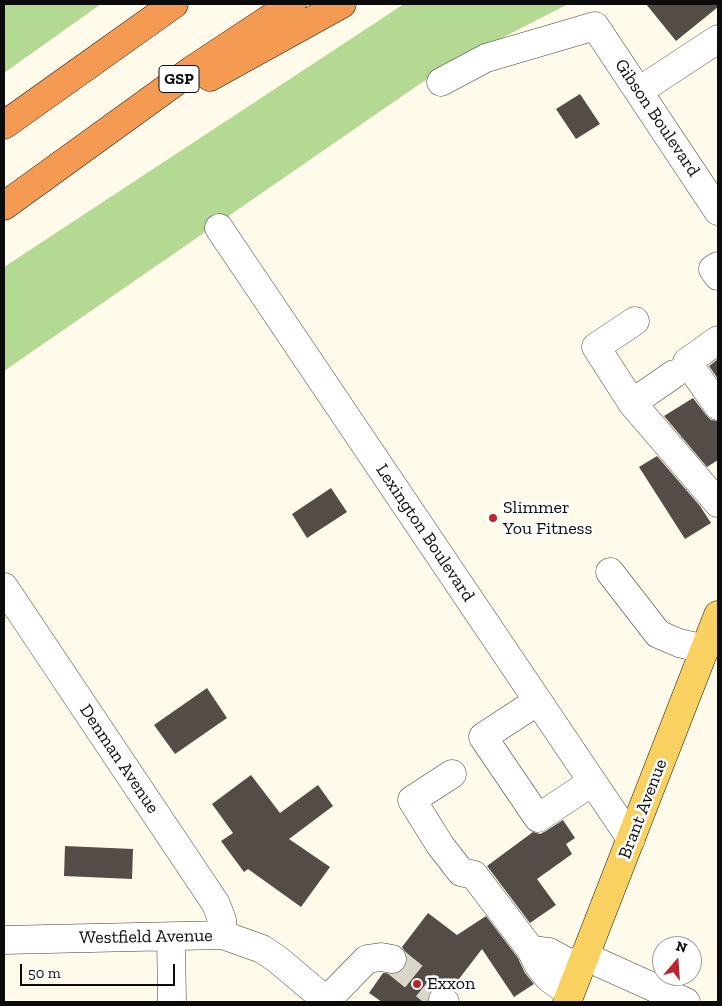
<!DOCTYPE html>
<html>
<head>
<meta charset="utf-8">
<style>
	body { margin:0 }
	#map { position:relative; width:722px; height:1006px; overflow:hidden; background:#fffae9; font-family:"Zilla Slab",serif }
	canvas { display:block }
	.frame { position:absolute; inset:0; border:5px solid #0b0b0b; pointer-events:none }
	.north { position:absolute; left:652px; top:936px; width:50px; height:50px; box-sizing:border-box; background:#fff; border:1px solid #9d9d9d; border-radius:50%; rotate:18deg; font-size:14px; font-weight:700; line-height:20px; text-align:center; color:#0b0b0b }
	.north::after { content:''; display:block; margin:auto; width:18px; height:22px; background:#b9252d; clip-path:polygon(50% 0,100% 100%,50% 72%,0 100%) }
	.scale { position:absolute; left:20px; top:964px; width:155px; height:22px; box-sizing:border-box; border:2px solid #0b0b0b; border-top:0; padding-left:6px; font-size:15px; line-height:18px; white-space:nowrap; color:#0b0b0b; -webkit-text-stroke:4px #fff; paint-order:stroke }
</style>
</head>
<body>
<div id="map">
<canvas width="722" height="1006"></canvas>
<div class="frame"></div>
<div class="north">N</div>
<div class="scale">50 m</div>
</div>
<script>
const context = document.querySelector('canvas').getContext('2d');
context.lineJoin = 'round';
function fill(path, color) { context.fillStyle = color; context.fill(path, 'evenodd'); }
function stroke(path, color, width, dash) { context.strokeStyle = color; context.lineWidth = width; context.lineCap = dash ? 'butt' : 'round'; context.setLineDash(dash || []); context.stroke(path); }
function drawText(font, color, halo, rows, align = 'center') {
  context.font = font + ' "Zilla Slab",serif'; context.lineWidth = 5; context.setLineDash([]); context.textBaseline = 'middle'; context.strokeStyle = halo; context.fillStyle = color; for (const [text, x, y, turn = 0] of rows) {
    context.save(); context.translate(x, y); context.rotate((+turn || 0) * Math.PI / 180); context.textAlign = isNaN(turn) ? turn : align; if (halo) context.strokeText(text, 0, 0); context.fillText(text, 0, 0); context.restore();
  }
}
fill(new Path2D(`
	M4 4H101L4 73Z
	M404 4H568L440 70 4 371V267Z`), '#b3d993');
fill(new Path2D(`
	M646 4H718V7L676 41Z
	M580 94 600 124 576 139 556 109Z
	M718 359V379L709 366Z
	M693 398 706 415 711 420 718 421V460L707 467 664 416Z
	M657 456 700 506 711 523 685 539 639 467Z
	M331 488 347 512 307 538 292 514Z
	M207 688 227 718 175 754 154 725Z
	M251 775 280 813 318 785 333 806 289 839 330 867 301 907 248 869 244 872 221 841 233 833 212 804Z
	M563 820 575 838 566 844 572 854 537 879 556 905 530 923 487 866 533 832 540 834 546 831Z
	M65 846 133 849 132 879 64 876Z
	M428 913 457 935 486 916 518 958 525 973 534 984 514 997 482 949 452 988 447 985H439L432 989 428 996V1002H382L369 993 383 973 397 974 404 969 407 961 406 953 402 947Z`), '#534c47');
stroke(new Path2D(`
	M392 959 443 1000`), '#dad6c8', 28, [28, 14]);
const minor = new Path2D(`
	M441 82 486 58 595 26 718 211
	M639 91 718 39
	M219 228 631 839
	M718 266 713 269 718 276
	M635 321 596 347 632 403 718 503
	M718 340 687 362 718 406
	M632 403 674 374
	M610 572 658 634 679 643 705 649
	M4 587 216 904 222 920 223 935
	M538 701 483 737 538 818 592 782
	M452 774 412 800 440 845 461 872 474 875 531 950 539 966 549 978 570 993
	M171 937 172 1002
	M4 940 223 935 262 949 277 959 328 1002
	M531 950 549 952 579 968
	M584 956 686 1002
	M443 1000 445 1002
	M326 1001 367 959 381 957 392 959`);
const major = new Path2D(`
	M567 1002 718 615`);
const highway = new Path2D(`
	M210 77 342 4
	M4 125 174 4
	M4 206 192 70 292 4`);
stroke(minor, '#3e3e3e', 29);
stroke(major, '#1c1c1c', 29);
stroke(highway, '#1c1c1c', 29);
stroke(minor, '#fff', 28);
stroke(major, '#f8d160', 28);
stroke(highway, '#f49a52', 28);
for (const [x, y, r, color] of [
	[493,518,5,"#b9252d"],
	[417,984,5,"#b9252d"]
]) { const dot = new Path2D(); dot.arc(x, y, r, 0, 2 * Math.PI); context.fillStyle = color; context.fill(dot); stroke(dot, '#fff', 2); }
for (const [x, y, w] of [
	[179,79,40]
]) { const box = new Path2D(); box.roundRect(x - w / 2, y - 13.5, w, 27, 4); context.fillStyle = '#fff'; context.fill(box); stroke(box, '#0b0b0b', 1); }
drawText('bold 16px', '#0b0b0b', null, [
	["GSP",179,79]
]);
drawText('18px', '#0b0b0b', '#fff', [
	["Gibson Boulevard",657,118,56],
	["Lexington Boulevard",425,533,56],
	["Denman Avenue",119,759,56],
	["Brant Avenue",643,809,-69],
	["Westfield Avenue",146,937,-1]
]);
drawText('18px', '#0b0b0b', '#fff', [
	["Slimmer",503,508],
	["You Fitness",503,529],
	["Exxon",427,984]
], 'left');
</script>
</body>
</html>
